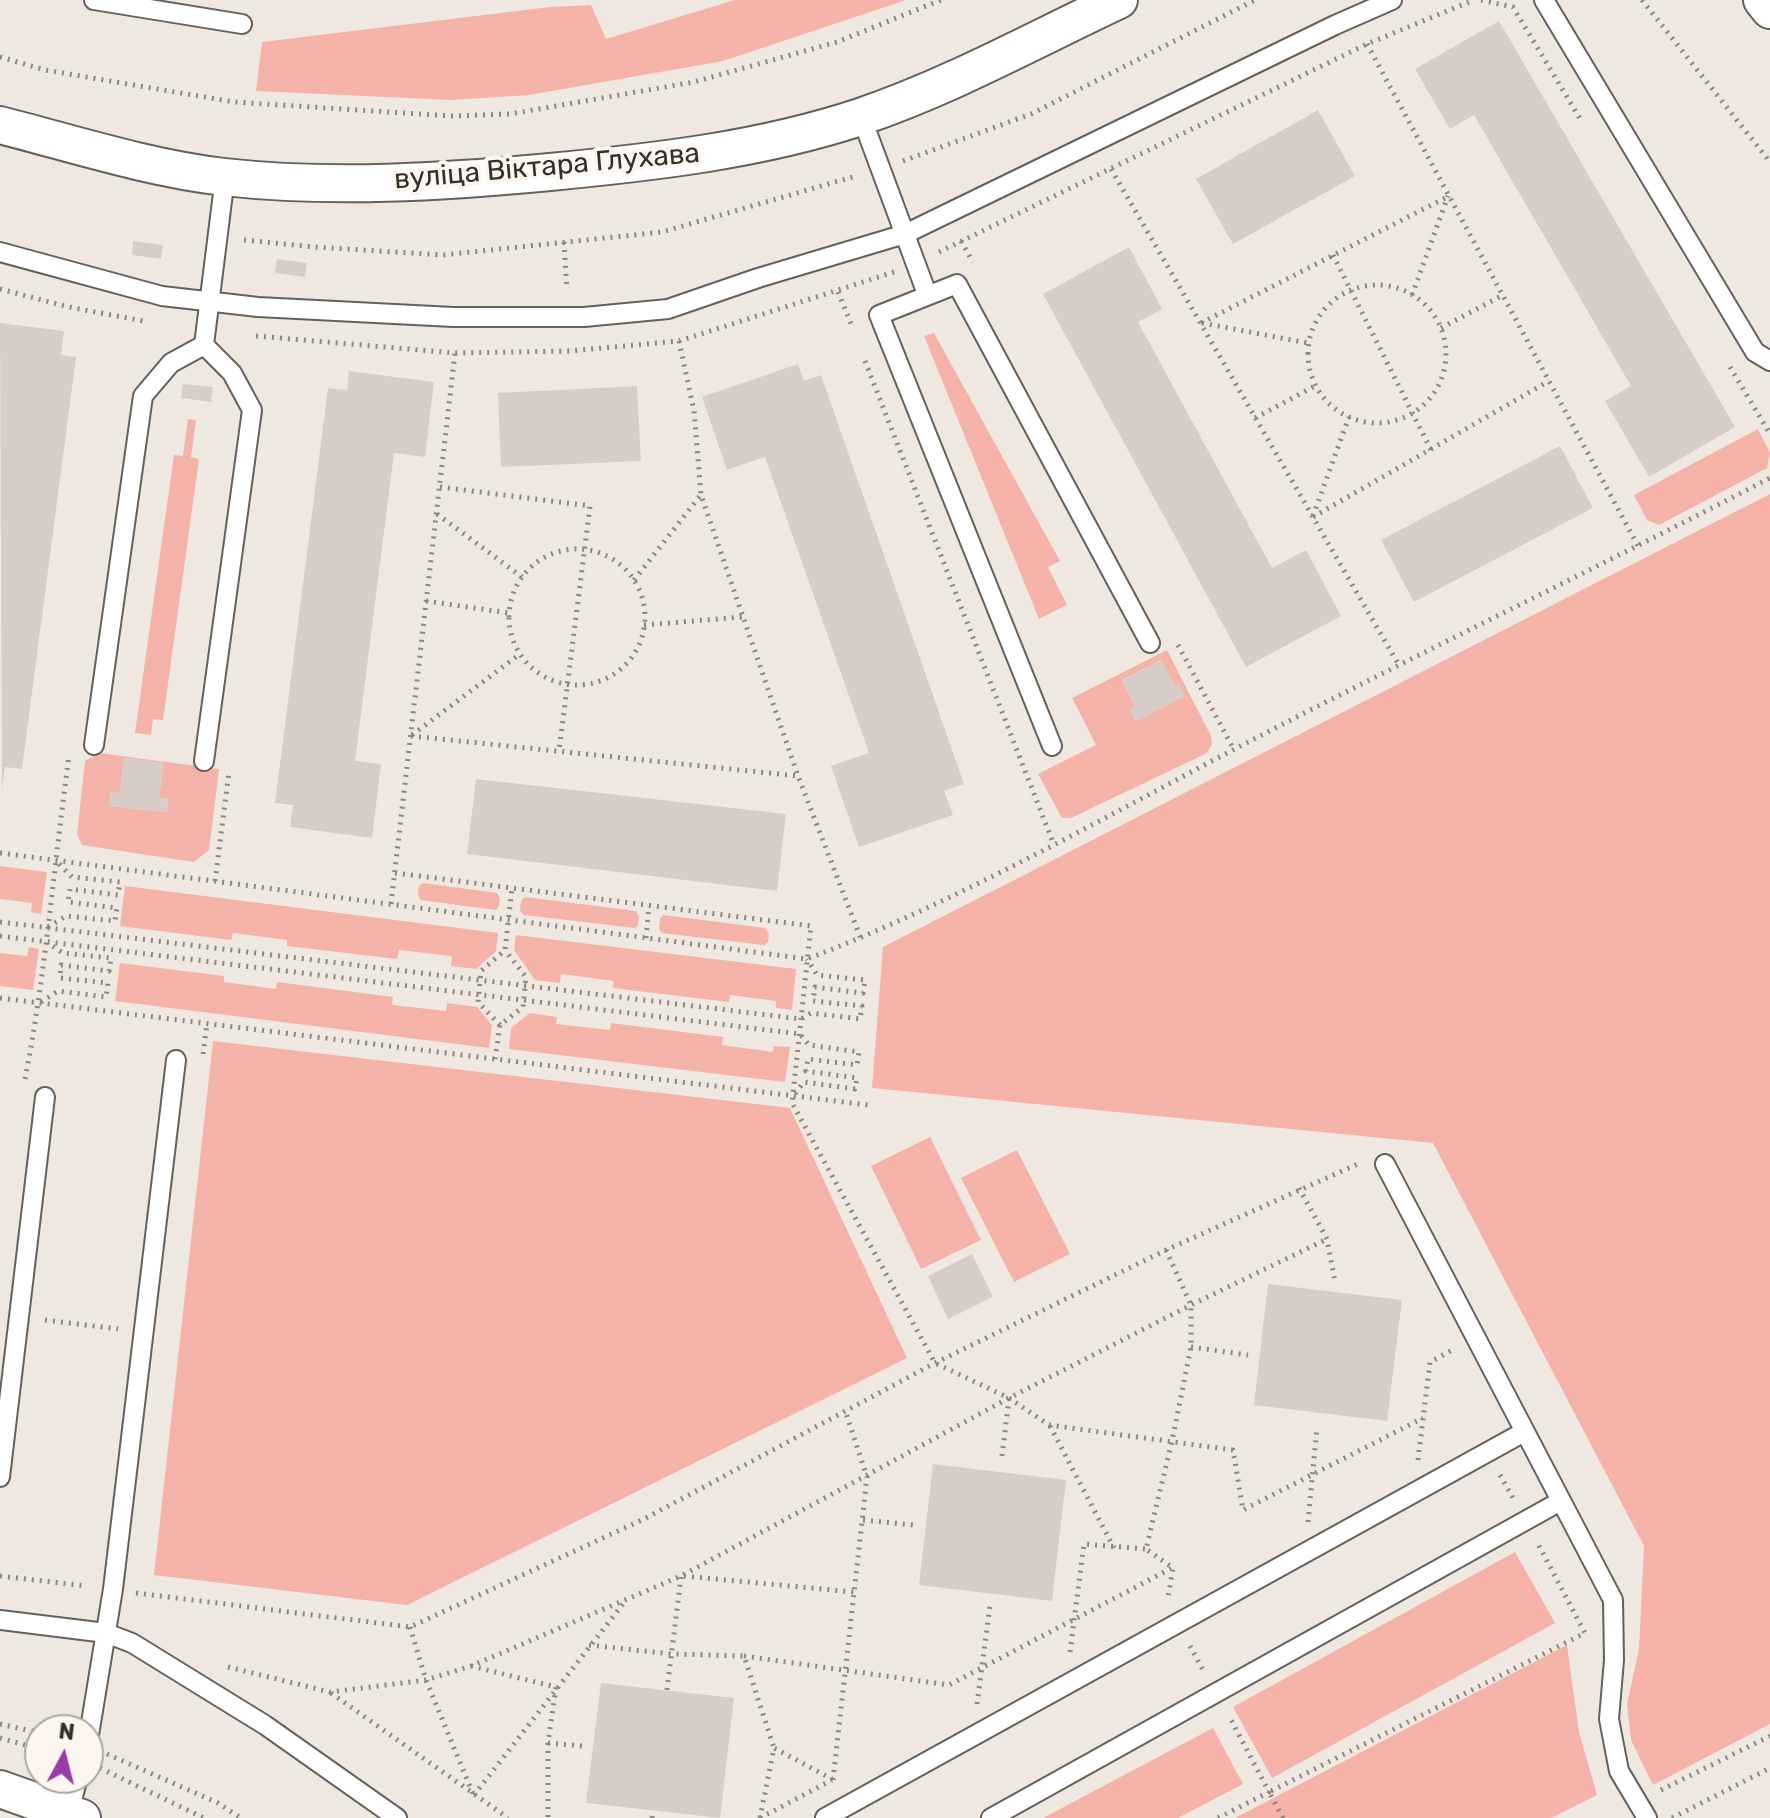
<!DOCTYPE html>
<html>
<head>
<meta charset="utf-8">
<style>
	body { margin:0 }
	#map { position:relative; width:1770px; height:1818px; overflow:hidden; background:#efe8e1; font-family:Rubik,sans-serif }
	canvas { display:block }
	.north { position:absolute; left:24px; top:1714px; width:80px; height:80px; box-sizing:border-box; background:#fcf6ee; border:2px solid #aba6a0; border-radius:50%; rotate:7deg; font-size:22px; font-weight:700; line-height:32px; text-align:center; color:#322f2c }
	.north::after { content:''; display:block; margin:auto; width:28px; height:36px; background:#963da9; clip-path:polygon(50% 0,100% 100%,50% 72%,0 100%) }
</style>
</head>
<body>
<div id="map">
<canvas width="1770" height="1818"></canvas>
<div class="north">N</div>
</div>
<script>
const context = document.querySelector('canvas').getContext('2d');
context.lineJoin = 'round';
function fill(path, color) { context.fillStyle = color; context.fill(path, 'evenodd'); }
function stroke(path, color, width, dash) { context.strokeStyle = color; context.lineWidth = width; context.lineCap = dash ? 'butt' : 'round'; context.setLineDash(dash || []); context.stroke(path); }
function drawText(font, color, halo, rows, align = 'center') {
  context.font = font + ' Rubik,sans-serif'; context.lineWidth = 8; context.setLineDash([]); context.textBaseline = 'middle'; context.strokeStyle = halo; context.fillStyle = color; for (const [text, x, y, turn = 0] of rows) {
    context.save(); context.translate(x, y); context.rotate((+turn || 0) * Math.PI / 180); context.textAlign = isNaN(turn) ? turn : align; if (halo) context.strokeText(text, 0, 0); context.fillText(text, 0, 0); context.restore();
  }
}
fill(new Path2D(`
	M735 0H906L723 61 529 95 451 100 256 91 262 42 550 7 591 5 606 39Z
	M934 333 1060 561 1048 567 1067 605 1039 619 924 336Z
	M188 419 196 420 191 457 199 459 163 720 153 719 151 735 135 733 174 455 183 456Z
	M1758 429 1770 453 1767 468 1659 525 1647 520 1634 495Z
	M1770 494V1724L1653 1785 1631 1740 1627 1704 1639 1649 1644 1546 1433 1143 872 1088 883 947Z
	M1167 650 1211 736 1212 744 1207 753 1071 818H1062L1038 774 1096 745 1072 698ZM1161 660 1175 686 1184 696 1136 721 1130 710 1135 706 1122 680Z
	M99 753 219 769 209 850 194 862 82 845 77 834 85 761ZM124 758 163 763 159 798 168 799 167 812 110 806 111 792H120Z
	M0 866 47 872 41 914 31 912 32 903 0 899Z
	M423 883 497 893 500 898 499 906 496 910 420 900 418 894 419 886Z
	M125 886 498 933 496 951 476 969 451 966 452 956 399 950 397 959 287 946V940L233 933 231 940 120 926Z
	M525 897 636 911 639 917 638 925 635 928 524 915 520 911 521 901Z
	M663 915 765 928 769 934 768 942 764 945 662 933 659 929 660 919Z
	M516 935 796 969 792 1010 776 1008V1001L730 995 729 1002 613 988 614 981 561 974 560 983 535 980 514 950Z
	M29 947 39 949 33 990 0 986V953L27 956Z
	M120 963 224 976V982L276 989 277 982 393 997 392 1005 446 1011 447 1003 477 1007 492 1025 489 1048 115 1001Z
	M530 1013 557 1017 556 1024 610 1030 611 1023 723 1037 722 1045 773 1052 774 1046 790 1047 785 1082 509 1049 511 1028Z
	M213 1041 790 1108 907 1358 407 1605 154 1575Z
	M930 1137 981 1240 921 1269 871 1166Z
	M1017 1150 1070 1254 1014 1282 961 1178Z
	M1515 1552 1555 1623 1272 1778 1233 1707Z
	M1567 1645 1579 1732 1597 1795 1551 1818H1235Z
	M1213 1728 1243 1784 1178 1818H1043Z`), '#f5b2a8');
fill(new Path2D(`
	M1499 21 1735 427 1649 477 1605 401 1631 386 1474 115 1450 129 1415 69Z
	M1318 110 1355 176 1233 244 1196 179Z
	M133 241 163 245 161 259 132 255Z
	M1129 247 1162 309 1138 322 1272 568 1306 550 1341 616 1246 667 1043 294Z
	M277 259 307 263 305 277 275 273Z
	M0 323 64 331 61 355 76 357 22 769 5 767 2 790Z
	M798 364 804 381 821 375 964 784 944 791 953 815 859 847 831 766 869 753 765 457 727 470 702 397Z
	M349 371 434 382 425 457 394 453 355 761 381 764 372 838 290 827 293 805 275 803 328 388 347 390Z
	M183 384 213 387 211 402 181 398Z
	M637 386 641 461 501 467 498 393Z
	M1560 446 1593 508 1414 602 1381 540Z
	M1161 660 1175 686 1179 684 1185 696 1136 721 1129 709 1135 706 1122 680Z
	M124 758 163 763 159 798 168 799 167 812 110 806 111 791 120 792Z
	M476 779 786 814 777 891 467 854Z
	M972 1254 993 1297 948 1319 928 1276Z
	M1268 1284 1402 1300 1387 1421 1254 1405Z
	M933 1464 1066 1480 1052 1601 919 1585Z
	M601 1683 734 1698 720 1818 586 1803Z`), '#d7cdc8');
const service = new Path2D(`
	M94 0 242 24
	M1544 0 1755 352 1770 361
	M861 116 927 294
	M0 252 162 296 258 307 453 317H584L668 309 758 278 905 234 1335 25 1392 0
	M204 345 232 373 252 410 204 761
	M204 345 225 177
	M94 745 143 396 171 363 204 345
	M1052 746 879 315 957 284 1150 643
	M1385 1164 1613 1600 1614 1660 1609 1719 1619 1771 1647 1818
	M0 1477 45 1097
	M0 1620 106 1633 132 1643 265 1725 397 1818
	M88 1741 113 1589 176 1060
	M69 1811 78 1778
	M825 1818 1524 1432
	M991 1818 1559 1502`);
const minor = new Path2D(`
	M1762 0 1770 10
	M0 125C74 144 148 168 224 177 332 189 443 182 550 172 655 162 760 150 860 117 949 87 1034 40 1119 0
	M0 1789 82 1818`);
stroke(service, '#656059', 22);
stroke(minor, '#656059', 40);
stroke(new Path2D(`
	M1481 0 1513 7 1582 122
	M1642 0 1770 162
	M1367 44 1638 546
	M0 57 45 70 234 102 451 116 510 114 694 82 837 42 941 0
	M903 161 1031 114 1255 0
	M1111 169 1400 667
	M244 240 314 247 443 255 662 232 856 176
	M961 241 973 262
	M564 242 567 290
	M939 252 1367 44 1474 0
	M1333 255 1431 450
	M1308 354a69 69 0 1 1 138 0a69 69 0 1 1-138 0Z
	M0 289 69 307 143 321
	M838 292 852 326
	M1412 295 1448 196
	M1201 323 1449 196
	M1202 323 1308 343
	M1441 328 1503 295
	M256 336 455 353 570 351 679 341 894 272
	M679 341 694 411 701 495 798 776 861 939
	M865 361 1054 845
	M1730 367 1770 434
	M1255 418 1315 386
	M440 487 590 506 559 751
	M437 514 522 577
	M1313 516 1349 417
	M1313 517 1549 381
	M509 617a68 68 0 1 1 136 0a68 68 0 1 1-136 0Z
	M634 580 700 496
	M426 601 509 613
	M644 625 742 617
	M1178 645 1234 750
	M412 735 520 654
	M411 736 798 776
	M0 853 807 959C954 903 1092 824 1231 751 1409 658 1591 571 1770 478
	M395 873 811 926 792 1103 935 1363 1009 1398 1049 1425 1233 1450 1243 1510 1423 1418
	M215 881 229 772
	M391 904 455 353
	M0 922 801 1019 811 1013 860 1019 862 1006 813 1001 815 987 863 993 865 980 817 975 807 959
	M48 927 66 916 115 921 117 908 68 902 70 889 118 895 120 882 72 877 56 861
	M0 936 800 1034 809 1045 859 1052 857 1065 808 1059 806 1071 857 1078 855 1089 804 1082 794 1095
	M646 938 649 906
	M0 998 868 1105
	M41 1002 58 991 106 997 108 983 60 978 61 965 109 971 111 958 63 953 49 944
	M500 1025 478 1002 481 971 505 950 512 888
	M203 1054 207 1024
	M495 1059 500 1025 523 1007 526 977 505 950
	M25 1079C46 972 54 864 69 756
	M1299 1188 1327 1239 1335 1282
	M1166 1250 1191 1305V1347L1172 1441 1146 1549 1173 1568 1168 1598
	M45 1320 118 1329
	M1191 1347 1248 1355
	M1050 1426 1114 1548
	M1002 1456 1009 1399
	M1418 1460 1430 1362 1454 1349
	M1500 1475 1513 1498
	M863 1520 914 1525
	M1308 1522 1317 1427
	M0 1576 86 1586
	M684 1576 854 1592
	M136 1593 410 1627 644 1519 935 1363 1166 1250 1360 1163
	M410 1627 426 1680 473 1794
	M589 1645 672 1654 744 1656 774 1748
	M1190 1646 1204 1672
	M1070 1652 1084 1544 1146 1549
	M744 1656 949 1685 1172 1568
	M471 1666 556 1687 548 1743V1818
	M228 1667 330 1692 426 1680 471 1666 681 1576 1009 1398 1191 1305 1327 1239
	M667 1690 681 1577
	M331 1693 508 1818
	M977 1704 990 1606
	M0 1724 40 1733
	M0 1738 40 1749
	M548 1743 582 1746
	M107 1754 218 1803 241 1818
	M100 1768 204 1818
	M833 1780 867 1477 845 1410
	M1661 1790 1770 1736
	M474 1795 623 1604
	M652 1818 653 1812
	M760 1818 832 1780
	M760 1818 774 1748 832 1779
	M1218 1818 1269 1792 1229 1716
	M1283 1818 1269 1792 1585 1633 1537 1542
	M1672 1818 1770 1768`), '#8a8681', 5, [2, 6]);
stroke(service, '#fff', 18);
stroke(minor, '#fff', 36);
drawText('28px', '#322f2c', '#fcf6ee', [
	["вуліца Віктара Глухава",547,167,-5]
]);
</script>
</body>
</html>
